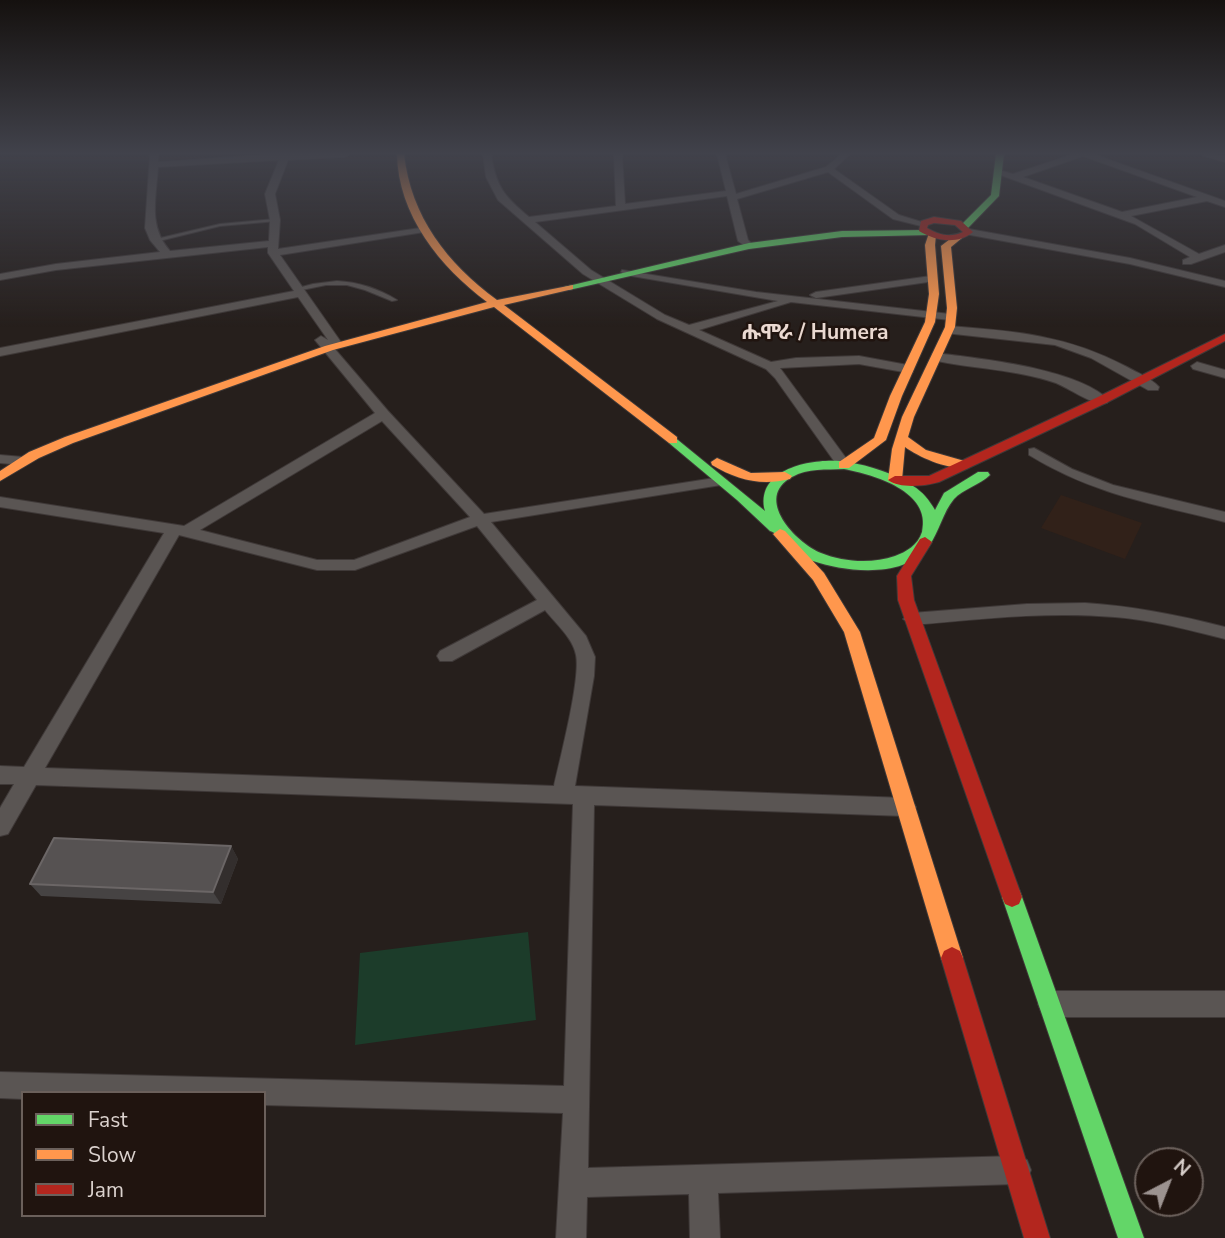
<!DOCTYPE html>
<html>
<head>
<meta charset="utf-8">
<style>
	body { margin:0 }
	#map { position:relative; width:1225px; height:1238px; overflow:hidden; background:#261f1c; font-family:"Nunito Sans",sans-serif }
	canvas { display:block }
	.legend { position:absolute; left:21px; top:1091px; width:245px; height:126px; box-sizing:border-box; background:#20140f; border:2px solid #6b605b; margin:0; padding:9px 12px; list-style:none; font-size:21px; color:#dbd2ce }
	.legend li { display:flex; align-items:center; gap:14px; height:35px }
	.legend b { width:35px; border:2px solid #6b605b }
	.north { position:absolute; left:1134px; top:1147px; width:70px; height:70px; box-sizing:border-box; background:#20140f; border:2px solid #6b605b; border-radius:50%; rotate:42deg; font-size:19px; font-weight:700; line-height:28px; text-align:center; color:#dbd2ce }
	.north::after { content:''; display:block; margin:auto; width:24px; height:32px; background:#9c9390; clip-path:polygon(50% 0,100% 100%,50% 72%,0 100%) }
</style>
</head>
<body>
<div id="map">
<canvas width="1225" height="1238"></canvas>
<ul class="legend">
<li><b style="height:9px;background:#63d668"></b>Fast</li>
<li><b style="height:9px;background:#ff974d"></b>Slow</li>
<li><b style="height:9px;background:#b3261e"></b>Jam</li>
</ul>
<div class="north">N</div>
</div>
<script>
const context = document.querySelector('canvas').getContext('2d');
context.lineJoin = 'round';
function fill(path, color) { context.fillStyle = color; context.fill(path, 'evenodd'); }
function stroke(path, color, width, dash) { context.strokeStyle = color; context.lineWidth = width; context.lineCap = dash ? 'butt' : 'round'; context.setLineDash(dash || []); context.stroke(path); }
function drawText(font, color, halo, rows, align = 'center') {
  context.font = font + ' "Nunito Sans","Noto Sans Ethiopic",sans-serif'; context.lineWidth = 5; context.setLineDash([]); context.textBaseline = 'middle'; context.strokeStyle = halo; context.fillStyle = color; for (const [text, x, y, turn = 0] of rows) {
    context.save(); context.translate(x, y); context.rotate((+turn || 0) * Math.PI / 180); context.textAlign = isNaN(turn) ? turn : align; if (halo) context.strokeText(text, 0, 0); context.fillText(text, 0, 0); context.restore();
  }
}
fill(new Path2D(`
	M1061 495 1142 523 1125 559 1041 528Z`), '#312119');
fill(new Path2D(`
	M528 932 536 1020 355 1045 360 953Z`), '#1c3c2a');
const lane = new Path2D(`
	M275 219H277V221L220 226 155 242 152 240 220 224Z
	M337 281C358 282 379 289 397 300L392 301 365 290 347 285H326L297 291 294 289 313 284Z`);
const street = new Path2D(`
	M150 154H158V162L282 154H349L345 157 288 160 275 194 280 220 278 249 427 227V231L424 232 280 255 343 345 334 348 388 411 484 514 721 477 728 481 721 485 491 522 586 636 595 657 594 676 575 786 905 798 912 801 916 807 912 813 905 816 594 805 588 1168 1017 1156 1027 1160 1031 1170 1027 1180 1017 1184 718 1193 720 1238H690L689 1194 587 1197 586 1238H556L563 1113 264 1105V1093H23V1099L0 1098V1072L564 1086 573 804 36 785 8 834 0 836V808L14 784H0V766L24 767 164 533 0 507V497L184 526 375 413 315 340 321 336 328 340 298 297 0 356V348L294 291 268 253V247L56 270 0 280V274L56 264 160 252 150 240 145 228ZM279 160 265 194 270 220 269 241 170 251C148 226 156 199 158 167ZM382 421 470 517 354 560H317L200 530ZM477 526 537 600 440 651 437 656 440 661H452L545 610C556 624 573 638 576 655 581 678 560 759 554 786L45 768 179 535 317 570H355Z
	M483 154H491C496 187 504 196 529 217L616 206 614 154H622L625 204 726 191 717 154H725L736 194 826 167 842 154H850L834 169 899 215 925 223V227L893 219 828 172 737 199 748 240 754 246 749 249 738 241 727 196 535 222 591 270 665 315 689 325 778 301 626 275 621 272 622 270 756 292 950 314 956 317 950 320 791 302 699 330 771 362 796 358 859 356 913 366V372L909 373 859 364 780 368 851 465 844 469 839 468 775 378 766 369 657 319 583 274 498 200 486 177Z
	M1074 154H1093L1225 201V207L1207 201 1131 216 1199 254 1225 245V252L1191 264H1183V260L1190 257 1135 224 995 173 999 170 1013 174ZM1083 156 1197 197 1122 212 1023 177Z
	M1203 154 1225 156V162L1204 156Z
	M969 229 1130 258 1225 281V287L1130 264 965 234 964 232Z
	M931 276 936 279 935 281 816 298 810 295 816 292Z
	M949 326C1015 331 1067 335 1127 367 1138 373 1151 378 1159 387L1158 390H1148L1091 358 1055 345 945 333V327Z
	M936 353C981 359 1076 368 1109 400L1107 403C1092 406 1071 389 1056 383 1015 369 973 369 932 360V354Z
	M1197 362 1225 370V378L1193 369 1191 366Z
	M1034 448 1072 469 1113 485 1225 512V522C1154 504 1092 494 1029 455V449Z
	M0 455 23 457 30 461 23 465 0 463Z
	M1085 603C1133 606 1178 615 1225 627V639C1189 630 1153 620 1115 617 1048 611 979 619 912 625L903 619 912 613 1027 604Z
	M1051 991H1225V1017H1051L1042 1013 1038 1004 1042 995Z`);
const fast = new Path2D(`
	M996 154H1004L999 196 968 228H962V224L991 195Z
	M927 230 930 231V235L842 237 749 249 569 290 564 287 749 243 842 231Z
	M673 436 765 511C754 467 817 457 848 462 870 466 894 473 913 486 923 492 929 500 935 510L944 493 978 472H988L990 475C980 485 963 489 954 499 943 512 939 532 929 546 906 579 845 572 813 561 796 555 781 534 770 531L737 500 669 443V437ZM844 469C874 475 932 491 922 532 918 545 906 552 895 556 872 564 843 562 821 553 796 543 753 498 792 477 808 468 826 470 844 469Z
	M1012 887 1019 890 1022 897 1144 1238H1118L1002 897 1005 890Z`);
const slow = new Path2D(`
	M397 154H404C411 217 447 263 497 300L573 285V289L504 305 677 437V443H669L494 307 333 350 73 443 39 458 0 481V471L29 452 65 437 325 346 487 302C440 267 398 215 397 154Z
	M929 233 936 235 935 245 939 294 935 322 902 396 886 440 849 468H839V462L874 438 890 396 925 322 929 294 925 245Z
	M954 236 962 238 951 247 957 308 955 327 914 417 908 437 926 450 968 462 970 465 968 468C949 470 920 458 905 447L902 480 895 484 888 480 892 449 902 417 945 327 947 308 941 246Z
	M717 458 751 473 785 472 792 476 790 479C761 486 737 480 712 465L711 462Z
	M780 529 785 531 824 573 860 632 963 958 960 965 952 969 944 965 941 958 844 632 813 580 773 534Z`);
const jam = new Path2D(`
	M934 217 961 221 973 232C957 245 936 241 919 231L921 221ZM934 223 955 225 963 232C950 238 939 235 927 228L928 225Z
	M1225 334V341L1106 403 939 482C925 486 900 489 888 480L895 476H929L1098 397Z
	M925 537 932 542 911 576 914 600 1022 897 1019 904 1012 907 1005 904 1002 897 898 600 897 576 920 539Z
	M952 947 960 951 963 958 1050 1238H1024L941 958 944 951Z`);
stroke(lane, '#3f3938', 2);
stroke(street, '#3f3938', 2);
stroke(fast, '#3f3938', 2);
stroke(slow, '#3f3938', 2);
stroke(jam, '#3f3938', 2);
fill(lane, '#5a5553');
fill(street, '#5a5553');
fill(fast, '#63d668');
fill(slow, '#ff974d');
fill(jam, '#b3261e');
fill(new Path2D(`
	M231 846 238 859 221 904 41 896 30 884Z`), '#464343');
fill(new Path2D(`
	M231 846 238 859 221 904 213 892Z`), '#332e2d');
const building = new Path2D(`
	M54 838 231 846 213 892 30 884Z`);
fill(building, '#565252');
stroke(building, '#6b6666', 2);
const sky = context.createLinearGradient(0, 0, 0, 327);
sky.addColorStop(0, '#15110f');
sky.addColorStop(0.47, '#41424b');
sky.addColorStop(1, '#41424b00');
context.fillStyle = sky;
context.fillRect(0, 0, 1225, 327);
drawText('bold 21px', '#ead9d1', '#20140f', [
	["ሑሞራ / Humera",815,334]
]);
</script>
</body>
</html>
